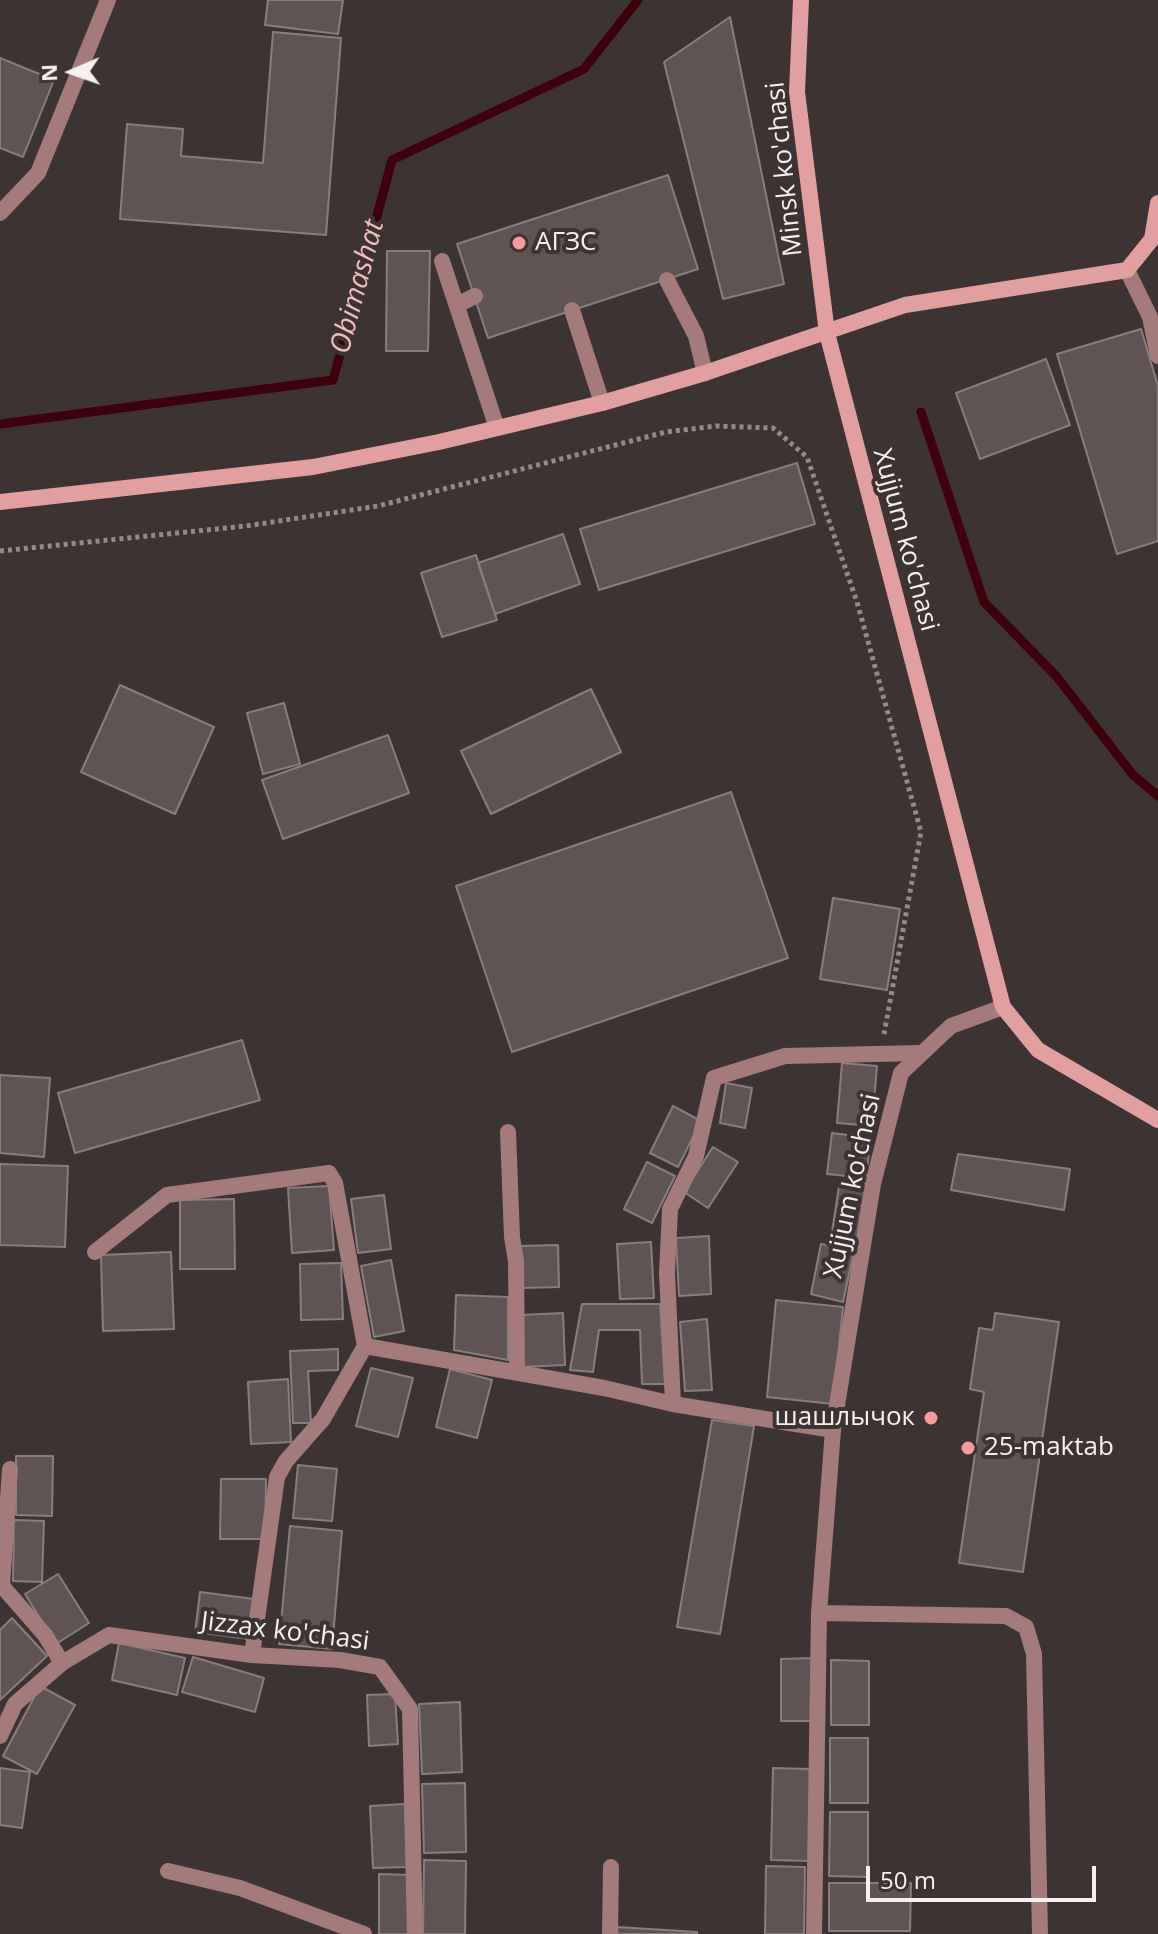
<!DOCTYPE html>
<html>
<head>
<meta charset="utf-8">
<style>
	body { margin:0 }
	#map { position:relative; width:1158px; height:1934px; overflow:hidden; background:#3e3333; font-family:"Open Sans",sans-serif }
	canvas { display:block }
	.north { position:absolute; left:32px; top:32px; width:80px; height:80px; -webkit-text-stroke:6px #3e3333; paint-order:stroke; rotate:268deg; font-size:22px; font-weight:700; line-height:32px; text-align:center; color:#f7f0f0 }
	.north::after { content:''; display:block; margin:auto; width:28px; height:36px; background:#f7f0f0; clip-path:polygon(50% 0,100% 100%,50% 72%,0 100%) }
	.scale { position:absolute; left:866px; top:1866px; width:230px; height:36px; box-sizing:border-box; border:4px solid #f7f0f0; border-top:0; padding-left:10px; font-size:24px; line-height:28px; white-space:nowrap; color:#f7f0f0; -webkit-text-stroke:6px #3e3333; paint-order:stroke }
</style>
</head>
<body>
<div id="map">
<canvas width="1158" height="1934"></canvas>
<div class="north">N</div>
<div class="scale">50 m</div>
</div>
<script>
const context = document.querySelector('canvas').getContext('2d');
context.lineJoin = 'round';
function stroke(path, color, width, dash) { context.strokeStyle = color; context.lineWidth = width; context.lineCap = dash ? 'butt' : 'round'; context.setLineDash(dash || []); context.stroke(path); }
function fill(path, color) { context.fillStyle = color; context.fill(path, 'evenodd'); }
function drawText(font, color, halo, rows, align = 'center') {
  context.font = font + ' "Open Sans",sans-serif'; context.lineWidth = 8; context.setLineDash([]); context.textBaseline = 'middle'; context.strokeStyle = halo; context.fillStyle = color; for (const [text, x, y, turn = 0] of rows) {
    context.save(); context.translate(x, y); context.rotate((+turn || 0) * Math.PI / 180); context.textAlign = isNaN(turn) ? turn : align; if (halo) context.strokeText(text, 0, 0); context.fillText(text, 0, 0); context.restore();
  }
}
stroke(new Path2D(`
	M921 412 984 602 1057 677 1133 775 1158 796
	M0 424 333 380 392 160 584 69 638 0`), '#3e000a', 9);
const building = new Path2D(`
	M268 0H343L338 34 265 25Z
	M730 17 784 284 723 299 664 62Z
	M273 32 341 38 326 235 120 219 127 124 183 129 181 156 263 163Z
	M0 58 54 80 23 157 0 148Z
	M668 175 698 269 488 338 457 244Z
	M387 251H430L428 351H386Z
	M1141 329 1158 386V541L1117 554 1057 354Z
	M1046 359 1070 425 980 459 956 393Z
	M797 463 815 524 599 590 580 529Z
	M563 534 580 584 495 614 478 563Z
	M476 555 497 620 442 637 421 573Z
	M120 685 214 727 175 814 81 772Z
	M591 689 621 752 491 814 461 751Z
	M284 703 300 764 263 774 247 713Z
	M388 735 409 793 283 839 262 780Z
	M731 792 788 958 512 1052 456 886Z
	M833 898 900 909 887 990 820 979Z
	M242 1040 260 1100 75 1153 58 1093Z
	M842 1063 877 1066 872 1126 837 1123Z
	M0 1075 50 1078 44 1157 0 1153Z
	M726 1083 752 1088 745 1128 720 1123Z
	M673 1106 701 1121 678 1167 650 1153Z
	M832 1133 871 1138 866 1178 827 1174Z
	M713 1147 738 1162 708 1208 684 1192Z
	M958 1154 1070 1169 1064 1210 951 1190Z
	M647 1162 675 1176 652 1223 624 1209Z
	M0 1164 68 1166 65 1247 0 1245Z
	M840 1180 866 1184 857 1243 831 1239Z
	M329 1186 334 1250 292 1253 288 1188Z
	M384 1195 391 1249 358 1253 351 1199Z
	M234 1199 235 1269H180V1200Z
	M709 1236 711 1294 679 1296 676 1238Z
	M651 1242 654 1298 620 1299 617 1244Z
	M821 1244 854 1251 843 1302 811 1294Z
	M558 1245 559 1287 521 1288 520 1246Z
	M171 1252 174 1329 103 1331 101 1255Z
	M391 1260 404 1331 374 1337 361 1266Z
	M341 1263 343 1319 301 1320 300 1264Z
	M456 1295 508 1297V1360L454 1350Z
	M776 1300 843 1307 833 1404 767 1397Z
	M582 1304H660L665 1384H642L640 1330H599L593 1372 570 1370Z
	M563 1313 565 1365 523 1367 522 1315Z
	M995 1313 1059 1322 1023 1572 959 1563 984 1392 970 1389 979 1328 993 1330Z
	M707 1319 712 1390 685 1391 680 1322Z
	M338 1349V1370L308 1371 311 1423H293L290 1351Z
	M371 1368 413 1378 398 1437 356 1426Z
	M450 1369 492 1380 477 1438 436 1427Z
	M288 1379 291 1442 251 1444 248 1382Z
	M712 1420 754 1426 720 1634 677 1627Z
	M16 1456H53L52 1516 16 1515Z
	M298 1465 337 1469 332 1521 293 1518Z
	M221 1479H266L265 1539H220Z
	M14 1520 44 1521 42 1582 13 1581Z
	M290 1526 342 1531 332 1649 279 1644Z
	M58 1574 89 1623 56 1644 25 1594Z
	M200 1592 254 1599 249 1639 195 1632Z
	M12 1618 47 1656 0 1700V1630Z
	M119 1643 185 1658 177 1695 112 1680Z
	M193 1657 264 1678 255 1712 182 1692Z
	M815 1658V1721H781V1659Z
	M831 1660 869 1661V1725H831Z
	M40 1686 75 1705 37 1774 3 1756Z
	M395 1694 398 1744 369 1746 367 1695Z
	M460 1702 462 1772 422 1774 419 1704Z
	M830 1738H868V1803H830Z
	M0 1768 30 1772 22 1828 0 1825Z
	M773 1768 811 1769 809 1861 771 1860Z
	M465 1783 466 1852 424 1853 422 1784Z
	M405 1804 407 1867 373 1868 370 1806Z
	M830 1812H868V1877L829 1876Z
	M424 1860 466 1861 465 1934H423Z
	M766 1866 805 1867 804 1934H765Z
	M379 1874 409 1875V1934H379Z
	M829 1883H911L910 1931H829Z
	M617 1927 697 1932V1934H616Z`);
fill(building, '#5f5453');
stroke(building, '#8a7d7d', 2);
stroke(new Path2D(`
	M0 551 246 526 378 506 666 432 716 426 773 428 807 457 857 602 921 832 884 1034`), '#938a8a', 5, [4, 4]);
stroke(new Path2D(`
	M0 213 38 173 108 0
	M442 261 497 428
	M667 280 696 336 705 373
	M457 305 475 296
	M572 310 602 403
	M508 1132 512 1237 516 1261 517 1373
	M95 1252 167 1195 329 1173 335 1183 365 1346
	M673 1404 833 1430
	M10 1469 2 1586 45 1635 62 1663
	M252 1655 277 1477 286 1461 323 1419 365 1346 604 1388 673 1404 667 1273 670 1209 696 1156 714 1078 785 1056 921 1053
	M168 1871 240 1888 364 1934
	M610 1934 611 1867`), '#a47a7a', 16);
stroke(new Path2D(`
	M1127 270 1150 317 1158 356
	M819 1613 1006 1616 1026 1627 1034 1654 1040 1934
	M0 1736 15 1704 62 1663 109 1635 252 1655 340 1660 380 1667 410 1709 415 1934
	M814 1934 819 1613 833 1430 873 1184 901 1073 951 1026 1003 1007`), '#a47a7a', 16);
stroke(new Path2D(`
	M801 0 797 92 827 333 1003 1007 1038 1050 1158 1120
	M0 502 313 467 439 442 602 403 705 373 905 305 1127 270 1152 239 1158 203`), '#e29f9f', 16);
for (const [x, y, r, color] of [
	[519,243,8,"#f59b9d"],
	[931,1418,8,"#f59b9d"],
	[968,1448,8,"#f59b9d"]
]) { const dot = new Path2D(); dot.arc(x, y, r, 0, 2 * Math.PI); context.fillStyle = color; context.fill(dot); stroke(dot, '#3e3333', 3); }
drawText('26px', '#f7f0f0', '#3e3333', [
	["Minsk ko'chasi",785,169,-96],
	["Xujjum ko'chasi",905,540,75],
	["Xujjum ko'chasi",853,1186,-78],
	["Jizzax ko'chasi",285,1632,7]
]);
drawText('26px', '#f7f0f0', '#3e3333', [
	["АГЗС",535,243],
	["шашлычок",915,1418,"right"],
	["25-maktab",984,1448]
], 'left');
drawText('italic 28px', '#f1bebe', '#3e3333', [
	["Obimashat",358,287,-75]
]);
</script>
</body>
</html>
